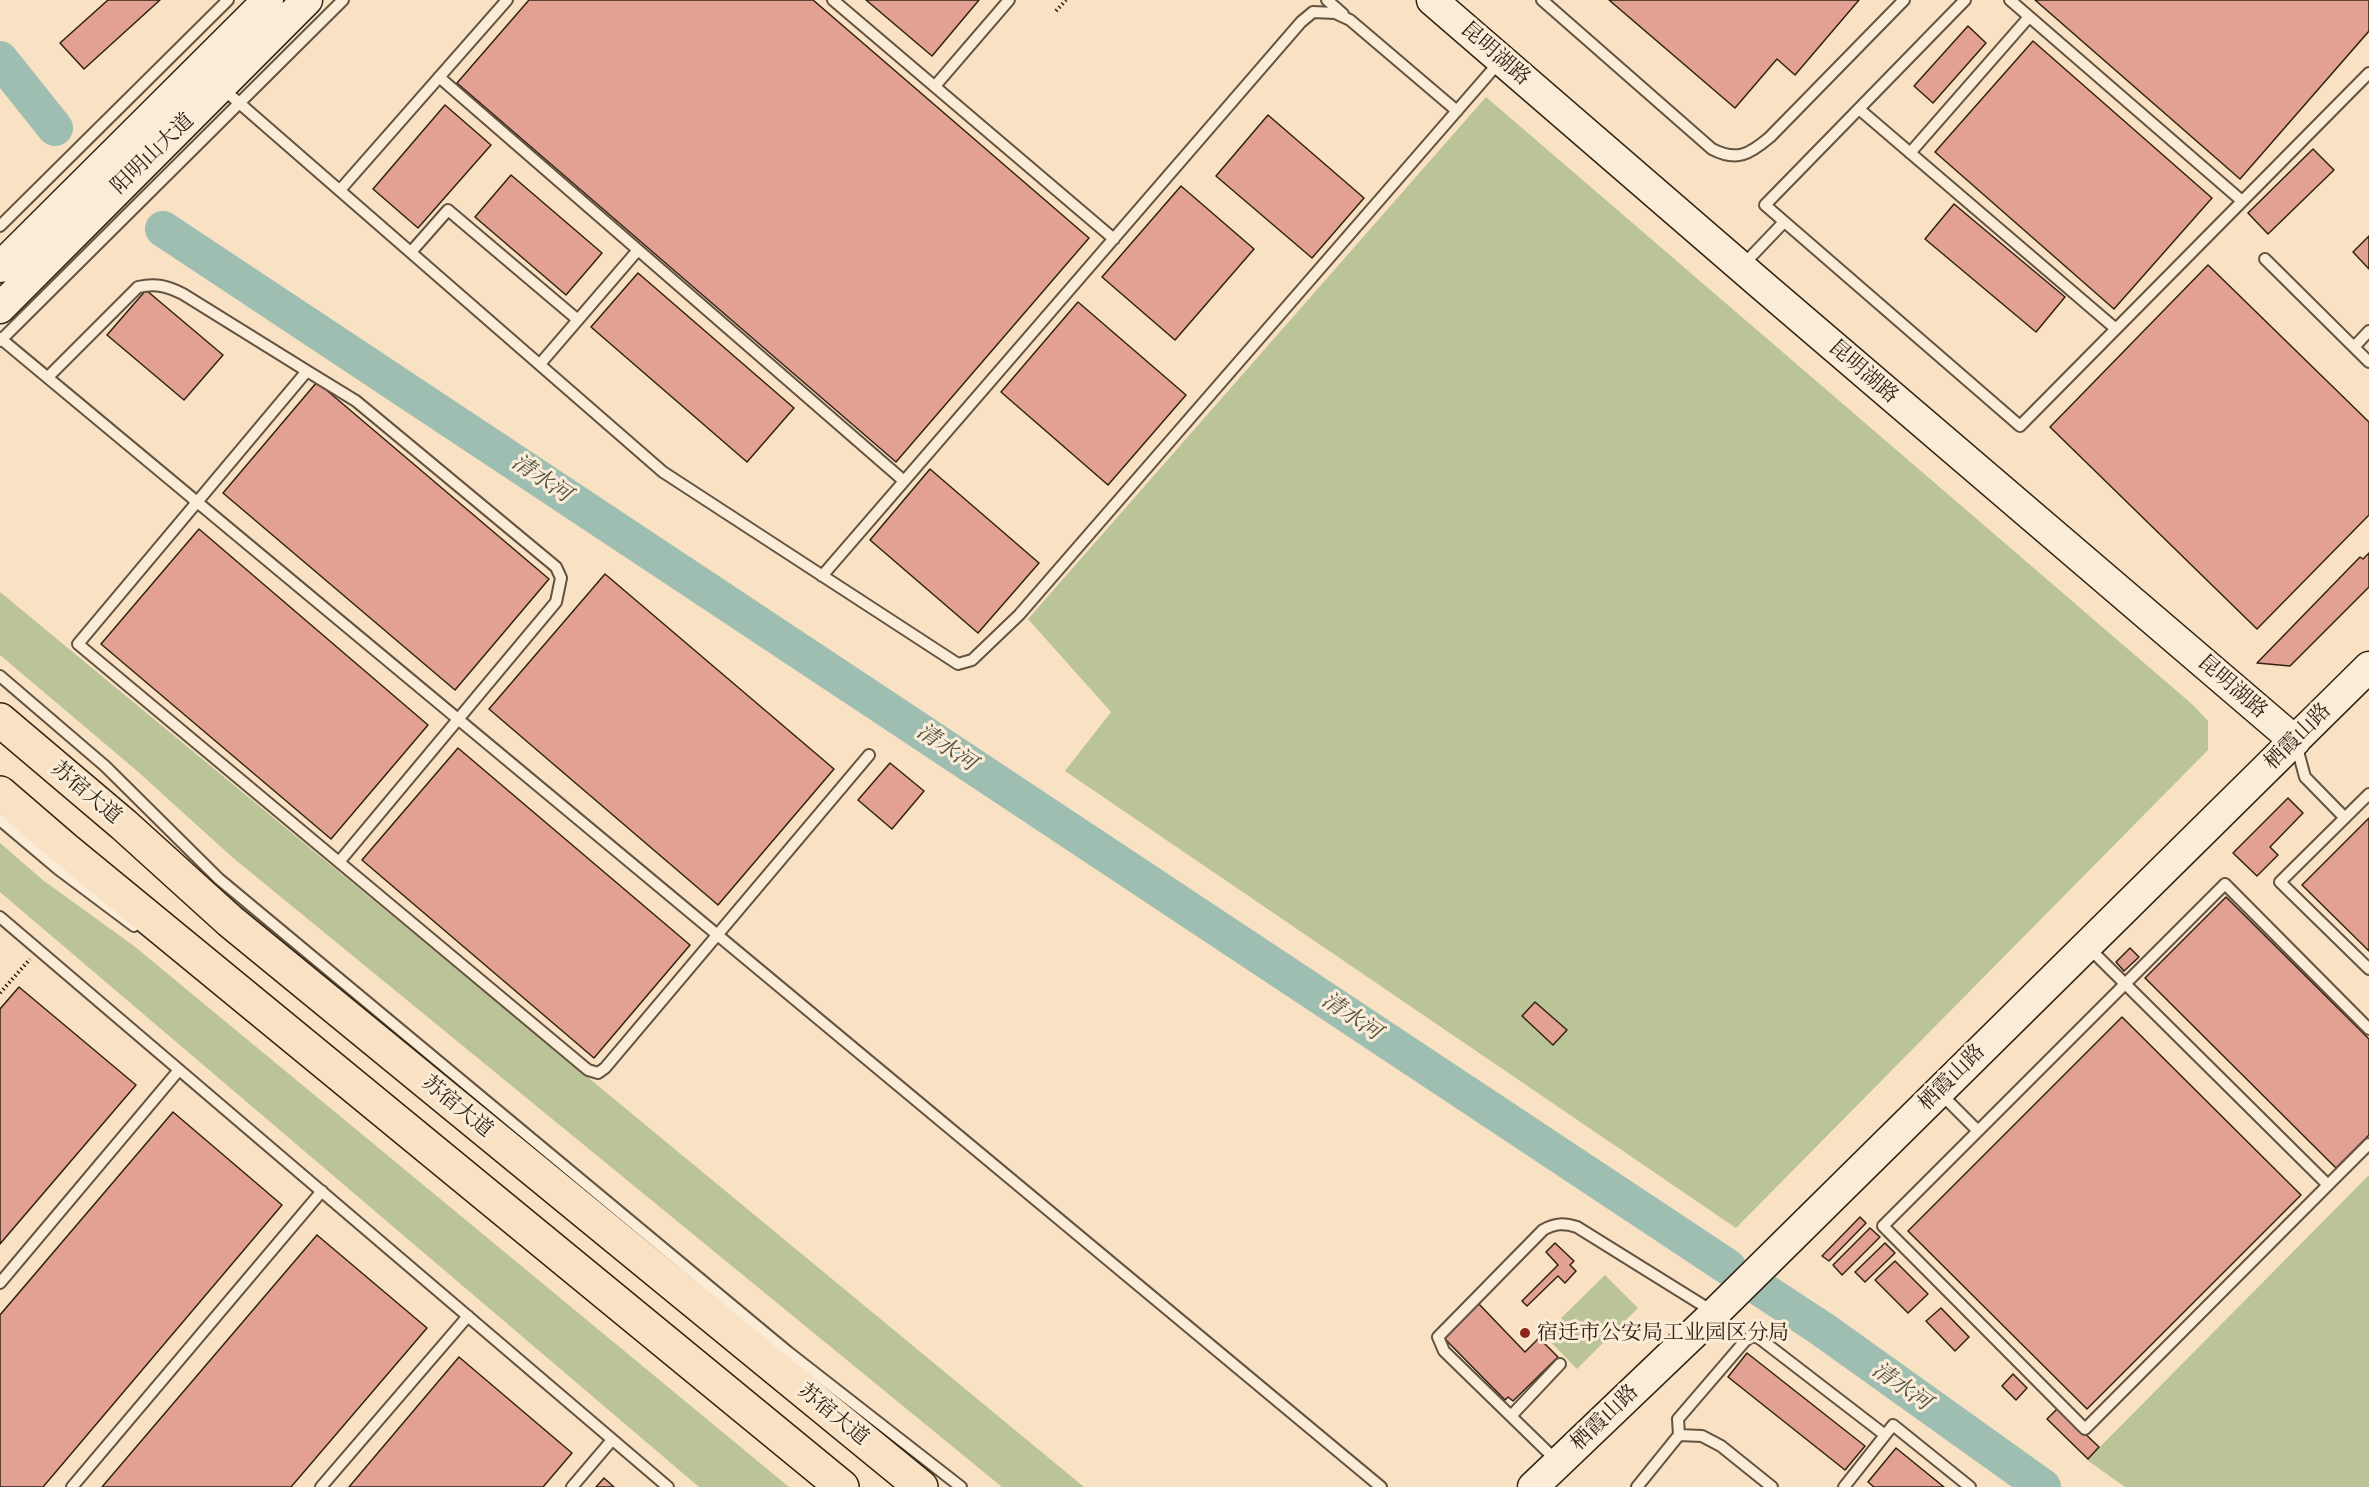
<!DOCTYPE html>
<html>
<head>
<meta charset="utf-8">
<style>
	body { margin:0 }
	canvas { display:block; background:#f9e2c3 }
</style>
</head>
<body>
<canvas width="2369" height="1487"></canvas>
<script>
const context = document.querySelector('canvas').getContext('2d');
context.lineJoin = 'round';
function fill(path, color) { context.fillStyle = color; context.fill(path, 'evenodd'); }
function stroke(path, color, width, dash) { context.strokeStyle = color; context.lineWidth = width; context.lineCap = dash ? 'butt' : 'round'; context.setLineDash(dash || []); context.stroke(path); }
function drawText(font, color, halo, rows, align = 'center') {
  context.font = font + ' "Old Standard TT","Noto Serif SC",serif'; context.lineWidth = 6; context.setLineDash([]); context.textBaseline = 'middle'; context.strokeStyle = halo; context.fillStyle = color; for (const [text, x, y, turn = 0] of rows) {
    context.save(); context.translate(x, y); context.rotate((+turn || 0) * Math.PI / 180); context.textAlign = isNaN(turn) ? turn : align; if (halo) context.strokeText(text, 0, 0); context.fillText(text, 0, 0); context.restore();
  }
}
fill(new Path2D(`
	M1486 97 2193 705 2208 721V750L1736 1228 1065 771 1111 712 1028 619Z
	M0 592 1084 1487H1002L232 857 136 770 0 655Z
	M0 843 44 881 134 946 789 1487H699L0 892Z
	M2369 1175V1487H2125L2087 1460Z
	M1605 1275 1638 1308 1577 1369 1544 1335Z`), '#bac496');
stroke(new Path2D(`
	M0 59 55 128
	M163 229 1728 1267
	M1758 1287 1822 1329 2043 1487`), '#9ebeb1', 36);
const building = new Path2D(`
	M108 0H160L84 69 60 43Z
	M529 0H813L1089 238 896 462 457 83Z
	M866 0H979L932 56Z
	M1609 0H1859L1795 75 1777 59 1735 108Z
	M2035 0H2369V31L2240 179Z
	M1968 26 1986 43 1933 103 1914 86Z
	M2033 41 2212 198 2114 309 1935 152Z
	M445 105 491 145 418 228 373 189Z
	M1268 115 1364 198 1312 258 1216 176Z
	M2313 149 2334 170 2268 234 2248 213Z
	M511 175 602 253 566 295 475 217Z
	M1181 186 1254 249 1175 340 1102 277Z
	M1954 204 2065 297 2036 332 1925 239Z
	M2369 236V269L2353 252Z
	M2208 265 2369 422V515L2257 629 2050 427Z
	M638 273 794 408 747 462 591 327Z
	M146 290 223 355 184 400 107 335Z
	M1078 302 1186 395 1108 485 1001 392Z
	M317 382 549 579 455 690 223 493Z
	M930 469 1039 563 978 633 870 540Z
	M199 529 428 725 331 839 101 644Z
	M2369 553V587L2290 666 2257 663 2360 557 2363 559Z
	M605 574 834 769 718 905 489 709Z
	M458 748 690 945 594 1058 362 860Z
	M890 763 924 791 892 829 858 800Z
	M2288 798 2303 813 2270 847 2278 855 2257 876 2233 853Z
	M2369 818V951L2302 885Z
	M2226 897 2369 1039V1135L2336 1168 2145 978Z
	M2130 948 2139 957 2124 971 2116 962Z
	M19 987 136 1085 0 1244V1009Z
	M1535 1002 1567 1030 1553 1045 1522 1016Z
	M2122 1017 2301 1195 2087 1409 1908 1231Z
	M173 1112 282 1205 43 1487H0V1315Z
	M1860 1217 1866 1223 1829 1261 1822 1256Z
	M1870 1228 1880 1237 1842 1275 1833 1265Z
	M317 1235 427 1328 291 1487H102Z
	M1555 1243 1574 1261 1570 1265 1576 1271 1565 1283 1558 1276 1527 1306 1522 1301 1558 1265 1546 1252Z
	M1885 1243 1895 1253 1865 1282 1855 1272Z
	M1895 1261 1928 1294 1908 1313 1875 1280Z
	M1477 1302 1525 1352 1539 1338 1558 1357 1513 1401 1508 1397 1505 1400 1442 1336Z
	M1941 1308 1969 1337 1955 1351 1926 1321Z
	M1747 1353 1865 1446 1845 1470 1728 1377Z
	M459 1357 572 1453 543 1487H349Z
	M2013 1374 2027 1388 2016 1400 2002 1386Z
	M2058 1408 2099 1447 2088 1459 2047 1419Z
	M1896 1448 1944 1487H1874L1868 1482Z
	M604 1478 614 1487H596Z`);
fill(building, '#e3a193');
stroke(building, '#312314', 1.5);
const lane = new Path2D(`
	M833 0 1114 239
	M1327 0 1343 14
	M1542 0 1712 149C1737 162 1750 154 1770 137L1904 0
	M1965 0 1765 205 2020 426 2369 73
	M2010 0 2242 201
	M439 77 904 481
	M935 86 1009 0
	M222 88 663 472 958 664 972 660 1019 615 1501 60
	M1859 109 2116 329
	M1910 153 2029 17
	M340 190 507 0
	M0 226 228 0
	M411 252 448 210 578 320
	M2265 259 2369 362
	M1743 265 1784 222
	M0 338 1381 1487
	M0 341 343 0
	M2354 347 2369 331
	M540 364 638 250
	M307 371 356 401 556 567 561 578 556 602 339 862
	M48 377 138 287C156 283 167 286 183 294L307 371 78 644 588 1070 598 1073 605 1068 869 755
	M822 576 1301 22 1313 12 1335 13 1350 20 1457 111
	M0 676 105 766 219 879 788 1352 961 1487
	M2296 744 2305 777 2345 818
	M2369 794 2280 882 2369 969
	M0 820 58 869 134 926
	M0 917 668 1487
	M2089 948 2328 1185 2085 1429 1883 1226 2225 884 2369 1029
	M1940 1093 1978 1131
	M2328 1185 2369 1144
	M0 1283 179 1070
	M1511 1416 1560 1364
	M1679 1435 1678 1419 1745 1341 1752 1336 1759 1338 1885 1435
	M1557 1461 1444 1351 1438 1337 1543 1230C1555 1223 1564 1223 1577 1227L1712 1311
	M72 1487 322 1191
	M321 1487 468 1316
	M572 1487 612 1440
	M1637 1487 1679 1435 1702 1436 1721 1446 1772 1487
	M1844 1487 1893 1425 1970 1487`);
const secondary = new Path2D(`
	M1432 0 1763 286 2295 741
	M0 267 268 0
	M0 308 307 0
	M1533 1487 1715 1313 2369 667`);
const primary = new Path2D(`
	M0 720 124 825 230 921 921 1487
	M0 793 65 849 842 1487`);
stroke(lane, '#635340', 14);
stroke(secondary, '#312314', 33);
stroke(primary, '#312314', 36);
stroke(new Path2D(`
	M1056 11 1066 0
	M0 993 30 959`), '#312314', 4, [1.5, 3]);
stroke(lane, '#fbecd8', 10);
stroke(secondary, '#fbecd8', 30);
stroke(primary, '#f9e2c3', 33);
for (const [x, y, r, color] of [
	[1525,1333,6,"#8f2418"]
]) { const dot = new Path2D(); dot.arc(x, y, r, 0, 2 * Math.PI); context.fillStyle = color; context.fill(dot); stroke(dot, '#fbecd8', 2); }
drawText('21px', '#312314', '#fbecd8', [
	["昆明湖路",1495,54,41],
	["阳明山大道",153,154,-44],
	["昆明湖路",1863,372,41],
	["昆明湖路",2232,687,41],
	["栖霞山路",2298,737,-45],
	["苏宿大道",86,793,40],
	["栖霞山路",1952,1078,-45],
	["苏宿大道",457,1107,39],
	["苏宿大道",833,1415,39],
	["栖霞山路",1605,1418,-44]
]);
drawText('21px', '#312314', '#fbecd8', [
	["宿迁市公安局工业园区分局",1537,1333]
], 'left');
drawText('italic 22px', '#525243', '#fbecd8', [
	["清水河",541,479,34],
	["清水河",946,748,34],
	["清水河",1351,1017,34],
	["清水河",1901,1387,35]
]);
</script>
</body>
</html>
